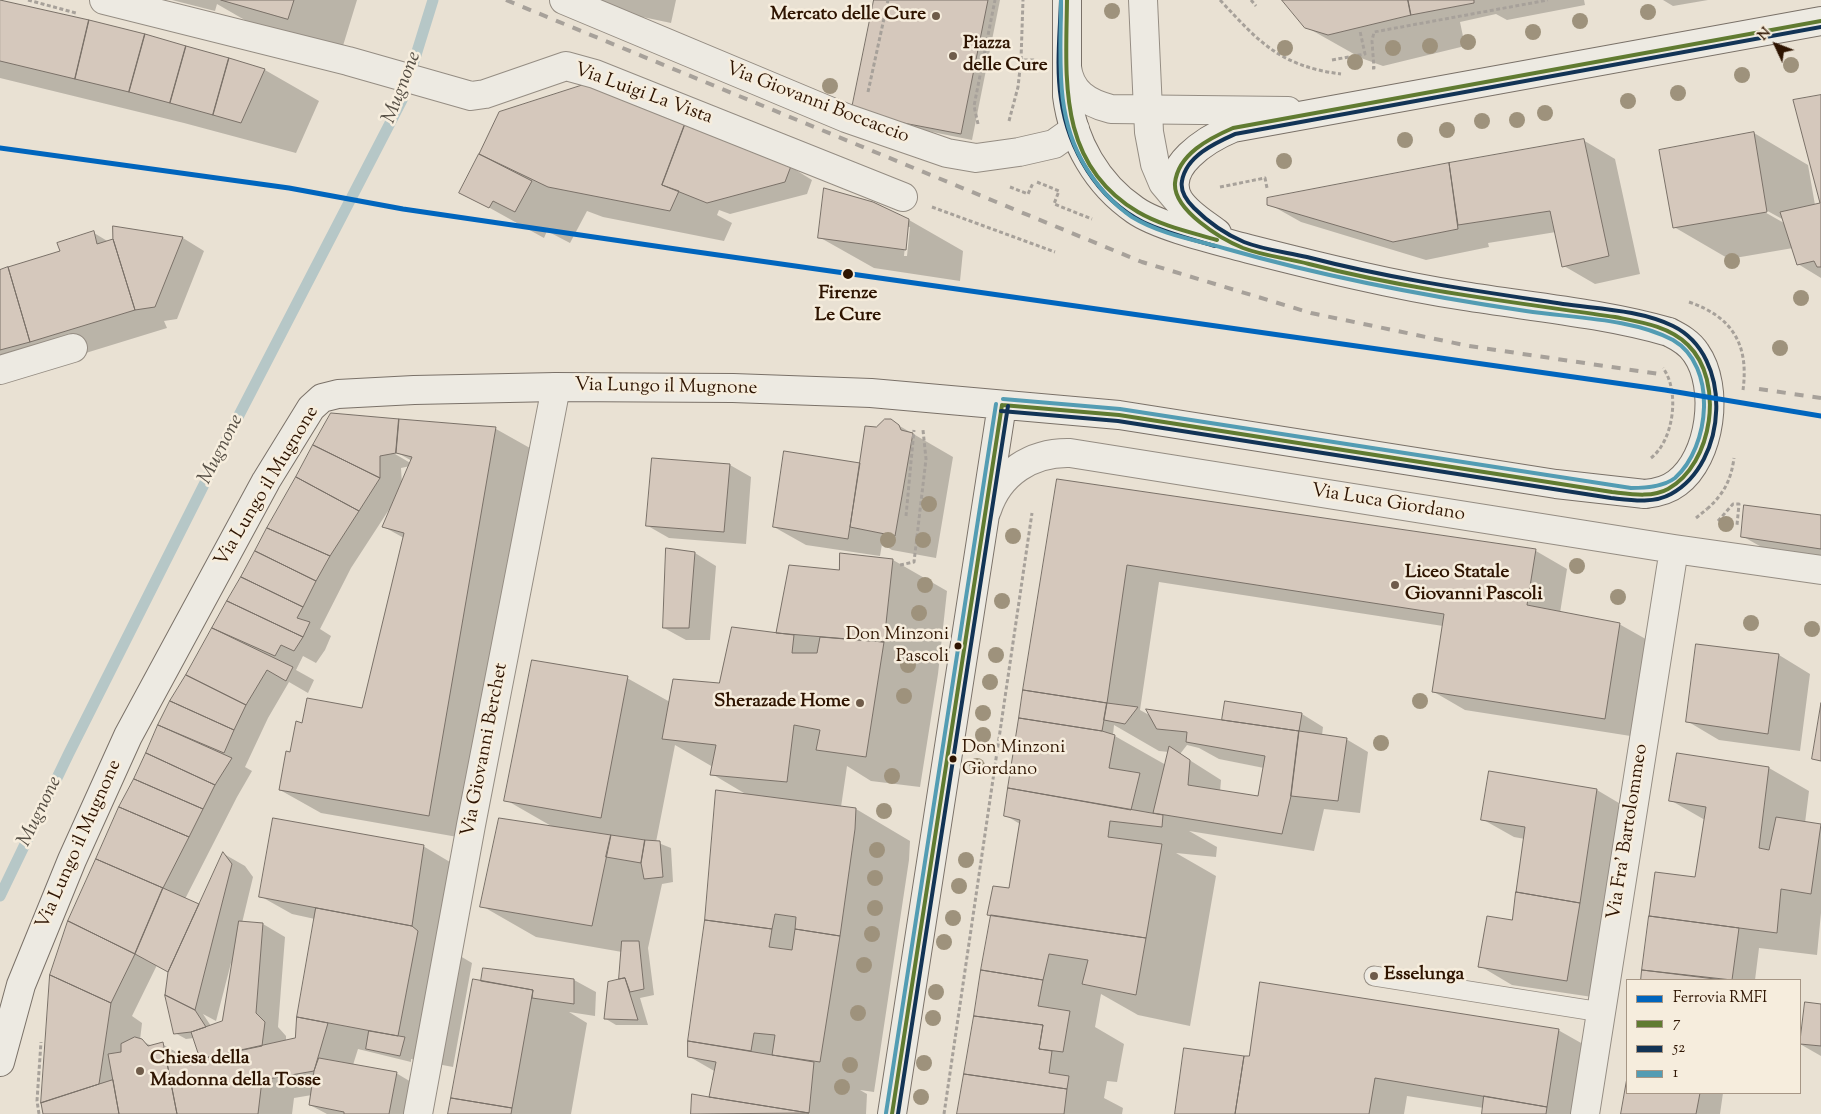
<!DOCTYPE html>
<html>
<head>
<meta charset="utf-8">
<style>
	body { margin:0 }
	#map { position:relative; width:1821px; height:1114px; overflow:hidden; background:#e9e1d3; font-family:"Sorts Mill Goudy",serif }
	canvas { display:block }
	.legend { position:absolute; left:1626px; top:979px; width:175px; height:115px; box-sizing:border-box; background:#f6eddd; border:1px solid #a69685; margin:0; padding:6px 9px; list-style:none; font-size:15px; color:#2e1401 }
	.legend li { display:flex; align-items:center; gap:10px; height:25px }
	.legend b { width:25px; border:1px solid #a69685 }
	.north { position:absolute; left:1751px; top:20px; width:50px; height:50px; -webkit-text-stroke:4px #f6eddd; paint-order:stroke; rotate:313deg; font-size:14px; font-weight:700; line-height:20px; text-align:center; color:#2e1401 }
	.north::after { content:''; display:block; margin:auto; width:18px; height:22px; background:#2e1401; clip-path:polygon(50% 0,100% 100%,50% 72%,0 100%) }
</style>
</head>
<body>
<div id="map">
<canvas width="1821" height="1114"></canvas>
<ul class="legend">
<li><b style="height:6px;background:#0065bd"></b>Ferrovia RMFI</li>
<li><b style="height:6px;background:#607b31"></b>7</li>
<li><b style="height:6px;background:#123456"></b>52</li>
<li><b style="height:6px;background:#539cb3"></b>1</li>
</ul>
<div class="north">N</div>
</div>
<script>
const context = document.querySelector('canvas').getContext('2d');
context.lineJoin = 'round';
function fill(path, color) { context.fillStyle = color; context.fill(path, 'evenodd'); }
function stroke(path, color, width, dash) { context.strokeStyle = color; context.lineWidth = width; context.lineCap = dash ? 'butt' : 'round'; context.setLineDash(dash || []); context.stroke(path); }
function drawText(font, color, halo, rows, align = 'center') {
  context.font = font + ' "Sorts Mill Goudy",serif'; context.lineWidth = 5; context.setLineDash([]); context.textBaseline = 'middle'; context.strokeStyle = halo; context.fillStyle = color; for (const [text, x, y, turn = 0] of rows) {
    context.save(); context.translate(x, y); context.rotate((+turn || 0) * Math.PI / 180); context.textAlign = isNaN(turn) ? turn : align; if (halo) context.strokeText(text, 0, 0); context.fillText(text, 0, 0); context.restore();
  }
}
fill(new Path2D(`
	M0 0 265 70 319 101 296 153 184 123 0 78Z
	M172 0H357L342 49 250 23 217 4 215 11Z
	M587 0H676L671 23 600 8Z
	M875 0H1000L972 140 863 118Z
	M1284 0H1584L1585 5 1507 20 1496 14 1460 22 1465 46 1383 66 1361 58 1306 27Z
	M1663 0H1708L1673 6Z
	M500 113 684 125 791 167 812 180 807 194 730 214 719 210 717 215 732 223 724 241 603 217 587 211 570 243 547 231 544 238 461 192Z
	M1754 133 1808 165 1815 205 1821 204V278L1798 264 1793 248 1729 259 1674 227ZM1762 208 1784 220V223L1761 210Z
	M1583 140 1615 159 1640 274 1595 284 1564 266 1556 232 1488 243 1489 247 1426 260 1301 222 1269 204V199Z
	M909 220 963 251 960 281 874 268 819 237ZM907 227H910L907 256H904Z
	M94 233 109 242 183 238 204 251 177 319 164 321 167 328 63 360 0 370V271L62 252Z
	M331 415 496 429 537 452 469 839 321 813 280 790 291 753 303 724 363 709 404 538 384 527 390 508 351 568 320 629 331 636 325 650 316 663 303 656 296 670 314 680 308 693 289 682 268 718 245 767 252 771 237 797 185 899 199 905 224 854 245 866 253 877 242 923 263 924 285 937 278 1027 286 1036V1041L296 1039 315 919 292 914 260 896 423 846 455 865 443 946 472 963 453 1067 411 1059V1062L358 1049 353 1065 396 1073 428 1092 424 1114H327L310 1105 312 1095 294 1098 292 1114H45L42 1103 51 975 159 726ZM391 449 412 461V464L390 451ZM410 466 402 485 401 468ZM231 963 233 964 224 1022 211 1026 203 1014 216 1021ZM157 965 169 972 175 1033 186 1039 194 1038 201 1060 192 1061 162 1044 152 1046 140 1040 142 1023 132 1016Z
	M891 421 953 457 936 558 892 550 882 544 880 556 806 545 774 527 860 465 876 429Z
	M730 465 751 477 746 544 669 538 648 526Z
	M1058 480 1536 551 1567 569 1560 613 1619 624 1651 642 1637 737 1465 710 1434 692 1443 626 1159 582 1140 710 1151 716 1223 721 1302 714 1323 727 1322 735 1346 739 1368 752 1360 813 1324 809 1314 851 1189 831 1217 847 1216 857 1176 853 1216 876 1190 1026 1138 1015 1101 994 1095 1027 1124 1044 1117 1082 1107 1081 1104 1098 1123 1108 1122 1114H960L993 917 988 914 1010 889 1020 824 1005 815ZM1114 725 1159 751 1169 752 1166 765 1113 735ZM1187 745 1199 748 1219 759 1264 768 1259 798 1220 792 1221 780 1180 754Z
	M1821 516V562L1774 554 1742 536Z
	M695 553 716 566 710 640H686L664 628Z
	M893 560 947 591 938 674 920 787 871 781 847 766 841 807 856 809 910 841 909 860 874 1092 860 1090 867 1094 866 1114H693V1096L709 1098 716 1072 690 1057 689 1041 749 796 712 774 713 767 675 745 656 842 671 848 673 882 662 884 648 948 654 995 640 998 648 1025H616L606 1019 620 980 622 952 536 937 482 906 553 827 506 800 627 678 670 702 720 684 777 634 840 571Z
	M1779 655 1810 674 1800 751 1719 740 1687 721Z
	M1769 768 1809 791 1805 823 1821 825V913L1817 955 1759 948 1755 980H1641L1650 916 1697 878 1705 820 1670 800Z
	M1597 790 1629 809 1599 998 1512 985 1480 966 1513 921 1525 839 1514 837 1482 819Z
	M574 980 596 992 595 1016 569 1012 587 1023 571 1114H451L474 981Z
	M1821 1005V1056L1800 1044Z
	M1558 1030 1590 1048 1581 1114H1483L1484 1108 1407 1096 1404 1114H1176L1250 1058Z
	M1627 1077V1093H1723L1720 1114H1622Z`), '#0003');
stroke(new Path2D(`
	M0 896 69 753 237 419 402 100 433 0`), '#b6c7c7', 11);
const building = new Path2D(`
	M0 0 89 20 75 79 0 61Z
	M221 0H294L288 19Z
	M874 0H988L961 134 851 113Z
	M1282 0H1408L1411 15 1328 35 1305 28Z
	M1408 0H1474V3L1411 15Z
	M89 20 145 34 129 92 75 79Z
	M145 34 186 46 170 103 129 92Z
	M186 46 229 58 213 115 170 103Z
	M229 58 265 69 241 123 213 115Z
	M586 84 685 124 662 185 679 191 670 211 548 187 479 154 499 112Z
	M1821 95V267H1817L1814 261 1797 265 1780 212 1820 203 1793 100Z
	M685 124 791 166 785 182 707 203 662 185Z
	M1754 132 1767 212 1673 228 1659 150Z
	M1584 139 1609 256 1562 267 1550 211 1458 225 1449 163Z
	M479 154 532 181 515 212 493 201 489 208 459 193Z
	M1449 163 1458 229 1393 242 1267 205V198Z
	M824 188 873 202 909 219 906 250 818 238Z
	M113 226 183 237 155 307 135 310 113 239Z
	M94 231 97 244 113 239 135 310 30 342 8 267 60 251 57 243Z
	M8 267 30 342 0 350V270Z
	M331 413 399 419 396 453 380 456V478L313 445Z
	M399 419 496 427 429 816 279 790 286 751 290 752 296 721 302 723 307 698 362 708 404 533 382 527 412 457 396 453Z
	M885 419H891L899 425 901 430 913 433 895 536 850 527 865 426 876 427Z
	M313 445 380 478 359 511 296 477Z
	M784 451 860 463 848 539 773 527Z
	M652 458 730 464 724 532 646 526Z
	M296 477 359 511 330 556 267 528Z
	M1057 479 1536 549 1527 605 1620 623 1605 719 1432 692 1444 614 1127 565 1107 703 1023 690Z
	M1744 505 1821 515V549L1741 537Z
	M267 528 330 556 316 581 255 551Z
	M666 548 695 552 689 628H663Z
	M255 551 316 581 303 607 241 577Z
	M840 553 893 559 884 642 776 633 789 565 839 570Z
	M241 577 303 607 297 618 310 622 303 637 227 601Z
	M227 601 303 637 294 651 281 645 275 656 212 628Z
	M732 627 794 635 792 653H817L820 637 884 642 866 757 816 750 820 730 794 725 787 782 710 775 716 745 662 739 673 679 719 683Z
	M212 628 293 667 286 681 267 670 246 705 186 675Z
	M1696 644 1779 654 1768 734 1686 722Z
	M532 660 628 676 601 818 504 801Z
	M186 675 246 705 234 730 170 701Z
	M1023 690 1107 703 1102 731 1019 718Z
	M170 701 234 730 224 753 158 725Z
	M1225 701 1302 713 1299 731 1222 720Z
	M1107 703 1138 707 1125 724 1104 720Z
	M1821 703V761L1812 759Z
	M1146 709 1299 731 1291 796 1282 834 1153 813 1169 746 1190 760 1188 785 1258 796 1265 756 1186 742 1187 732 1157 729Z
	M1019 718 1102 731 1115 735 1109 768 1140 773 1131 810 1008 788Z
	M158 725 232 758 215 785 146 753Z
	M1299 731 1347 738 1338 801 1291 796Z
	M146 753 215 785 203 809 134 779Z
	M1677 753 1769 767 1759 848 1769 850 1776 817 1821 824 1811 894 1781 889 1777 933 1649 916 1655 872 1695 877 1706 807 1669 801Z
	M1489 771 1597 789 1580 903 1516 892 1525 827 1481 820Z
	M134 779 203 809 189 837 119 807Z
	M1008 788 1163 815 1162 827 1110 821 1108 837 1162 844 1146 938 987 915 993 886 1009 888 1020 820 1004 816Z
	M716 790 856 808 855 829 840 936 795 929 796 917 775 914 772 929 705 920Z
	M119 807 189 837 163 888 96 859Z
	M273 818 424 845 412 926 259 897Z
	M499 818 611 835 592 926 480 907Z
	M611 835 645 840 641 863 606 857Z
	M645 840 660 841 663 877 644 879 641 863Z
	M223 852 232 864 195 1010 165 995 168 972Z
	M96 859 163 888 135 954 68 921Z
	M163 888 199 904 168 972 135 954Z
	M1516 892 1580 903 1567 981 1478 967 1487 916 1512 920Z
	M316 908 412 926 418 931 398 1036 297 1017Z
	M991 915 1146 938 1136 995 1082 984 1088 960 1049 954 1043 980 981 970Z
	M1649 916 1739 928 1732 980 1642 970Z
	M705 920 772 929 769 947 792 950 795 929 840 936 820 1062 772 1055 775 1035 754 1033 751 1051 688 1041Z
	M68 921 135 954 111 1003 50 975Z
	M239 921 263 923 256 1013 265 1022 262 1046 200 1059 191 1032 222 1021Z
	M622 941H639L644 989 630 992 625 978 619 979Z
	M483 968 574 979V1004L532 998 533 990 481 981Z
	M981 970 1043 980 1038 1006 1070 1011 1063 1052 1039 1049 1043 1025 974 1016Z
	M1642 970 1723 980H1641Z
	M50 975 111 1003 99 1084 41 1103Z
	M625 978 638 1020 604 1019 608 982Z
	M473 979 533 990 512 1108 451 1098Z
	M1260 982 1559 1029 1547 1107 1375 1078 1369 1114H1235L1244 1056H1249Z
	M165 995 195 1010 206 1027 191 1032 174 1034Z
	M1805 1002 1821 1004V1046L1800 1044Z
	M974 1016 1043 1025 1039 1049 1052 1051 1049 1073 1069 1076 1067 1089 964 1074Z
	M297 1017 328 1023 314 1071 262 1080 258 1114H177L167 1063 200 1059 295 1038Z
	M369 1031 405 1037 400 1056 366 1049Z
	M135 1037 142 1039 148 1046 163 1042 177 1114H119L108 1054 121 1052V1044Z
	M688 1041 814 1062 809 1113 709 1097 716 1062 688 1057Z
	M1184 1048 1244 1056 1235 1114H1175Z
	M319 1058 397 1072 389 1114H344V1112L309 1105 314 1071Z
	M964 1074 1067 1089 1064 1114H957Z
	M1627 1078V1093H1700L1696 1114H1621Z
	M113 1080 119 1114H43L41 1103Z
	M692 1094 709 1097 809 1113 691 1114Z
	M1484 1096 1547 1107 1546 1114H1482Z
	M451 1098 512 1108 511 1114H448Z`);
fill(building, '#d5c8bc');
stroke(building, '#7a7168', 1);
const service = new Path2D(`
	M1374 976 1601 1012`);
const minor = new Path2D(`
	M104 0 348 61 471 96 485 94 566 66 595 74 903 197
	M564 0 846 118 947 153 976 158 1019 152 1054 144 1075 129
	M1143 0 1149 132 1155 164 1163 183 1184 208
	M0 370 73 348
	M987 510C999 473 1032 452 1070 453L1674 549 1821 570
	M418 1114 471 825 556 387
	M1585 1114 1674 549`);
const tertiary = new Path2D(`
	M1067 67C1070 92 1087 103 1111 109L1288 111`);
const secondary = new Path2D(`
	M1067 0V96C1073 142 1097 184 1135 210 1159 227 1220 241 1249 249 1320 267 1392 285 1464 296 1533 307 1602 313 1669 332
	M1217 233C1204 223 1188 214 1179 200 1159 167 1209 138 1233 128L1821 21
	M0 1062 21 985 72 860 128 736 266 481 311 408 322 398 338 394 414 390 556 387 733 388 871 393 1119 415 1556 484 1645 494
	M892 1114 1002 405`);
stroke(service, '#958d83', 21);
stroke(minor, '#958d83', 30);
stroke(tertiary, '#958d83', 30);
stroke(secondary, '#7a7168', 30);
stroke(new Path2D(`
	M28 0 76 13
	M1220 0C1260 43 1280 66 1341 74
	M1251 0 1256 6
	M1021 60 1023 0
	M1332 60 1365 54 1360 31
	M1372 68H1374L1372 41 1374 32 1548 0
	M868 92 888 0
	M1009 121 1018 87 1021 60H1035
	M978 124 974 106 995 0
	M1037 182 1059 191 1054 204 1092 219
	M1010 187 1028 194 1033 183
	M1220 187 1265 178 1267 188
	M932 207 1055 252
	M906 516 914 430
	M1696 518 1707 509
	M1718 521 1733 504H1739L1737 525
	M900 565 914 562 926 459 923 430
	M39 1114 37 1101 41 1042
	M944 1114 1032 513`), '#a7a19a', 3, [4, 2.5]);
stroke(service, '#edeae2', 19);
stroke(minor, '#edeae2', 28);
stroke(tertiary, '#edeae2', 28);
stroke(secondary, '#edeae2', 28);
stroke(new Path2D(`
	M506 0 1142 262 1311 313 1469 346 1659 374
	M1759 389 1821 398`), '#a7a19a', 4, [9, 9]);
const secondaryBridge = new Path2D(`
	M1645 494C1656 493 1668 490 1677 483 1711 458 1720 387 1696 353 1690 343 1679 337 1669 332`);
stroke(secondaryBridge, '#7a7168', 30, []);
stroke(new Path2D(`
	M1689 302C1733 317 1749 345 1743 390
	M1651 458C1674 440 1680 391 1663 368
	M1707 509C1724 494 1731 480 1734 458`), '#a7a19a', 3, [4, 2.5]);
stroke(secondaryBridge, '#edeae2', 28);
stroke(new Path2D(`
	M1067 0C1066 80 1057 164 1138 212 1162 226 1190 232 1217 240
	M1002 405 1119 415 1612 492C1630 494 1652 498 1668 489 1713 464 1725 381 1688 345 1669 326 1640 322 1615 317 1512 302 1410 290 1309 264 1287 258 1264 256 1243 248 1221 239 1173 210 1175 183 1178 154 1210 138 1233 128L1821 21
	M892 1114 1002 405`), '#607b31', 4);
stroke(new Path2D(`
	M1061 0C1060 33 1056 67 1061 99 1068 149 1097 199 1143 222 1166 233 1191 239 1215 246
	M1001 411 1118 421 1611 498C1630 500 1653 504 1671 494 1728 463 1734 356 1673 326 1640 310 1599 309 1563 304 1477 291 1391 279 1307 257 1286 252 1264 250 1244 242 1225 234 1208 222 1194 208 1187 201 1180 191 1182 181 1186 156 1215 143 1235 134L1821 27
	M898 1114 1008 406`), '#123456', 4);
stroke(new Path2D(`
	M1003 399 1120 409 1631 488C1646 488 1663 487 1675 478 1710 447 1718 366 1673 340 1632 318 1571 318 1526 311 1425 296 1325 277 1227 249 1195 240 1160 234 1132 217 1113 204 1097 186 1085 166 1054 115 1061 57 1061 0
	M886 1113 996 404`), '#539cb3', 4);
stroke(new Path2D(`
	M0 148 289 188 403 209 662 247 1665 390 1821 416`), '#0065bd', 5);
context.fillStyle = '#9e927c';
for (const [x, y] of [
	[1112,11],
	[1648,12],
	[1580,21],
	[1533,32],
	[1468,42],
	[1430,46],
	[1285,48],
	[1393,48],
	[1355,62],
	[1791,65],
	[1742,75],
	[830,86],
	[1678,93],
	[1628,101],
	[1545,113],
	[1517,120],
	[1482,121],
	[1447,130],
	[1405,140],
	[1284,161],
	[1732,261],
	[1801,298],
	[1780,348],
	[929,504],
	[1726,524],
	[1013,536],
	[888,540],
	[923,540],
	[1577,566],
	[925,585],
	[1618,597],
	[1002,601],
	[919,613],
	[1751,623],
	[1812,629],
	[996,655],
	[908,665],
	[990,682],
	[904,696],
	[1420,701],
	[983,713],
	[983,735],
	[1381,743],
	[977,766],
	[892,776],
	[884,811],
	[877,850],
	[966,860],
	[875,878],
	[959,886],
	[875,908],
	[953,918],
	[872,934],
	[944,942],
	[864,965],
	[936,992],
	[858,1013],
	[933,1018],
	[924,1063],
	[850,1065],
	[842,1087],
	[921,1097]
]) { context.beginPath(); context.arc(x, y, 8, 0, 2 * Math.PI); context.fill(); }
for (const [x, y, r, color] of [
	[936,16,5,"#6f5c4a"],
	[953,56,5,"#6f5c4a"],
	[848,274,6,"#2e1401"],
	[1395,585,5,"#6f5c4a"],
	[958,646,4.5,"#2e1401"],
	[860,703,5,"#6f5c4a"],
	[953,759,4.5,"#2e1401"],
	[1374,976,5,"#6f5c4a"],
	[140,1071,5,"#6f5c4a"]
]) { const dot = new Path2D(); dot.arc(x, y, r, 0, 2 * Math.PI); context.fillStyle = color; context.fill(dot); stroke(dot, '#f6eddd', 2); }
drawText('18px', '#2e1401', '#f6eddd', [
	["Don Minzoni",949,636],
	["Pascoli",949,658],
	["Don Minzoni",962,749,"left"],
	["Giordano",962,771,"left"]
], 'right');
drawText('bold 19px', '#2e1401', '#f6eddd', [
	["Mercato delle Cure",926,16,"right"],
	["Piazza",963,45],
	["delle Cure",963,67],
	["Liceo Statale",1405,574],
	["Giovanni Pascoli",1405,596],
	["Sherazade Home",850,703,"right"],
	["Esselunga",1384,976],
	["Chiesa della",150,1060],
	["Madonna della Tosse",150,1082]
], 'left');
drawText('19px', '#2e1401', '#f6eddd', [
	["Via Luigi La Vista",643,95,20],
	["Via Giovanni Boccaccio",817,104,21],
	["Via Lungo il Mugnone",666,388,1],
	["Via Lungo il Mugnone",268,487,-59],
	["Via Luca Giordano",1388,504,9],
	["Via Giovanni Berchet",486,750,-79],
	["Via Fra' Bartolommeo",1629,832,-81],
	["Via Lungo il Mugnone",80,845,-66]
]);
drawText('bold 19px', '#2e1401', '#f6eddd', [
	["Firenze",848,295],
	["Le Cure",848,317]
]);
drawText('italic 20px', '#564f45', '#f6eddd', [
	["Mugnone",403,88,-69],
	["Mugnone",222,450,-63],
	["Mugnone",41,812,-64]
]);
</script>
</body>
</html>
